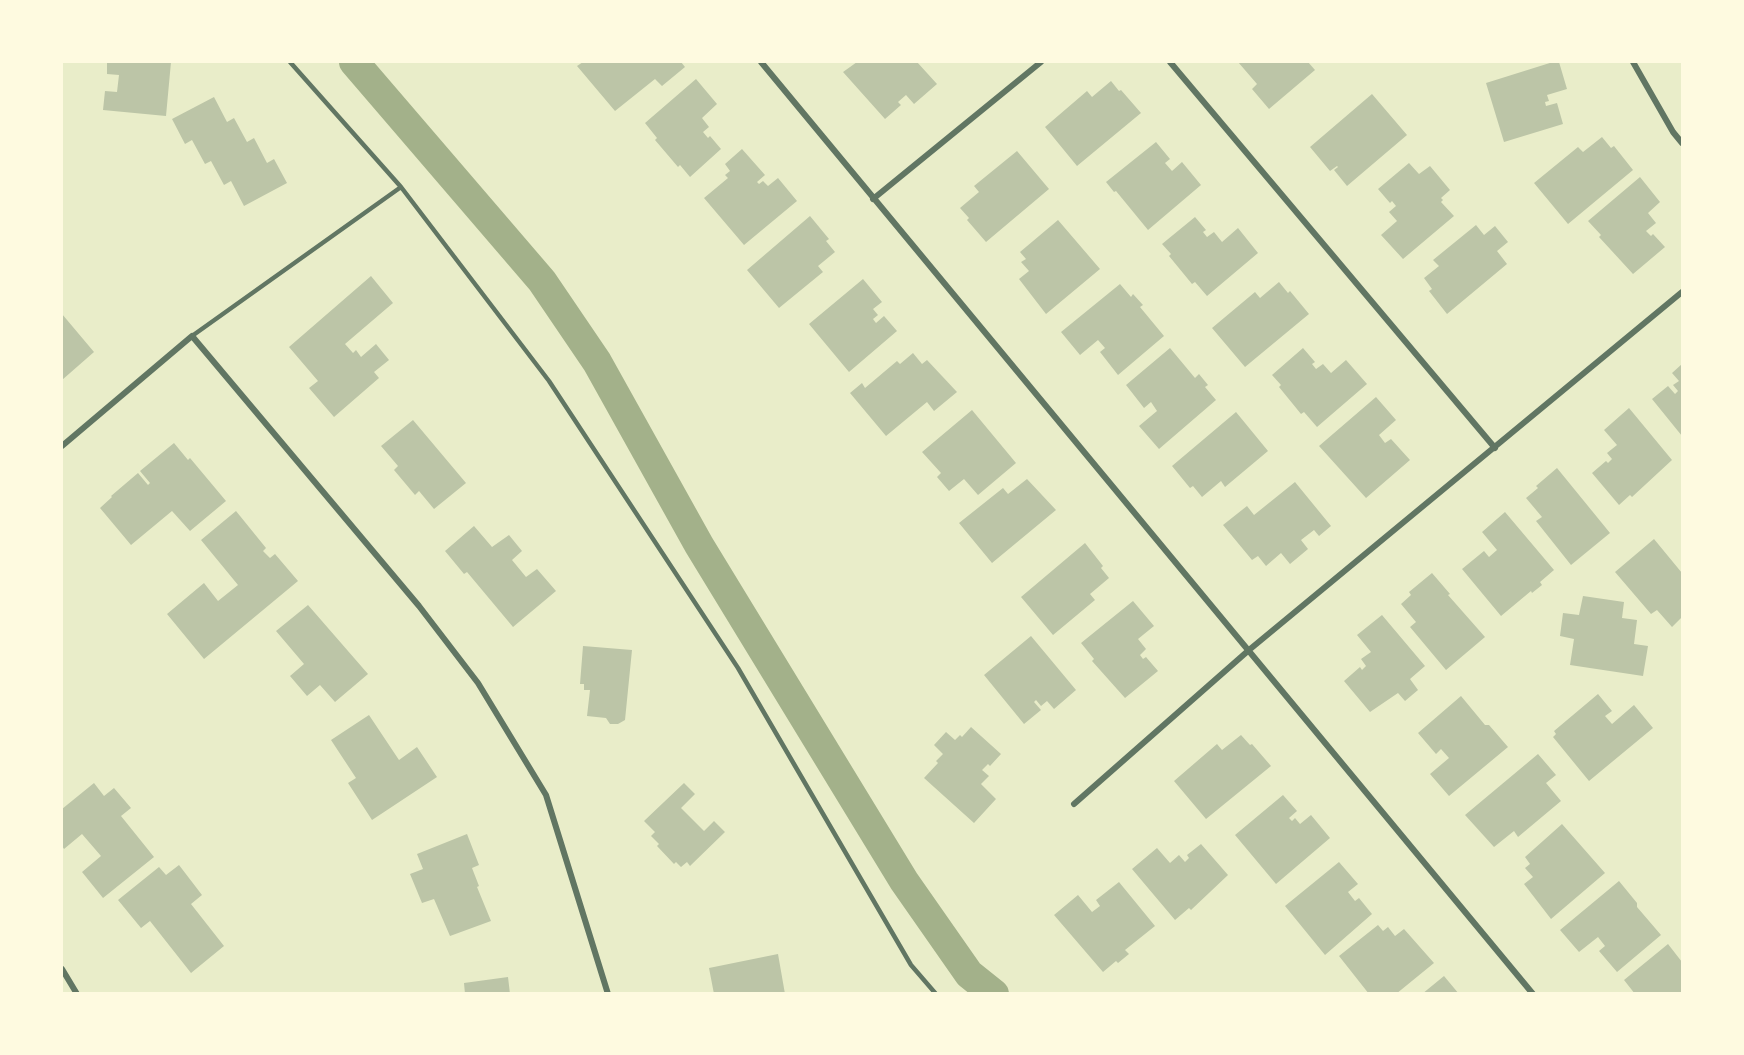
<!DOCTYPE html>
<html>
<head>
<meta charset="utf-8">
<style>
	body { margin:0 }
	#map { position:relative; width:1744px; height:1055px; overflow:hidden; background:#e9edc9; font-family:"Roboto Serif",serif }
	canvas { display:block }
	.frame { position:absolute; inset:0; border:63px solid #fefae0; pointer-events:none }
</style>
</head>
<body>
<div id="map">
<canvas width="1744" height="1055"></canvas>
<div class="frame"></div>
</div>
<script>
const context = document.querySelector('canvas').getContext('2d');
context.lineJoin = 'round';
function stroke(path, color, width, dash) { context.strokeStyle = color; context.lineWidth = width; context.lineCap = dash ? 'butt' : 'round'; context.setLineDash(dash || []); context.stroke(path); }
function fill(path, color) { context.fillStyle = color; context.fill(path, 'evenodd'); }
stroke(new Path2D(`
	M354 62 542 281 597 362 699 545 904 881 969 974 994 994`), '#a3b18a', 30);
fill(new Path2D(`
	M107 62H171L166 116 103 110 105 91 117 92 119 75 107 74Z
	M583 62H681L685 67 662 86 655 79 615 111 577 66Z
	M857 62H917L937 84 914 104 906 95 898 102 901 105 885 119 843 72Z
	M1238 62H1308L1315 70 1269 109 1252 89 1257 84Z
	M1553 62H1559L1567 89 1547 95 1549 101 1545 102 1546 106 1557 103 1563 124 1504 142 1486 83Z
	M696 79 717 104 702 118 709 127 703 132 708 138 710 136 721 149 690 177 680 165 678 167 655 140 657 138 645 123Z
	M1111 81 1119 91 1121 90 1141 113 1077 166 1045 127 1087 91 1092 97Z
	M1372 94 1407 135 1347 186 1334 170 1338 167 1337 166 1330 171 1310 147Z
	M214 97 227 122 234 118 247 142 254 138 267 163 274 159 287 183 244 206 231 181 224 185 211 161 205 164 192 140 185 144 172 119Z
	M1602 137 1611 148 1614 146 1633 170 1568 224 1534 183 1578 147 1583 152Z
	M1156 142 1170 159 1165 163 1172 171 1182 162 1201 185 1148 230 1116 191 1114 192 1106 182Z
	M742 149 765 175 757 182 759 184 763 181 768 186 778 178 797 201 744 245 704 198 728 178 725 175 730 171 725 164Z
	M1017 151 1049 189 986 242 967 220 969 218 960 208 979 192 974 186Z
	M1409 163 1419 174 1430 166 1450 190 1441 198 1443 200 1441 202 1454 216 1403 259 1381 235 1397 221 1389 212 1396 206 1392 201 1390 203 1378 189Z
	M1640 177 1660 202 1648 213 1656 223 1646 231 1651 236 1653 234 1665 247 1633 274 1599 237 1601 235 1588 221Z
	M810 216 829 239 826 241 835 252 818 266 823 272 779 308 747 270Z
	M1195 217 1206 230 1203 232 1207 237 1214 232 1222 242 1238 228 1258 253 1207 296 1195 282 1192 284 1169 256 1171 254 1162 244Z
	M1058 220 1100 269 1046 314 1019 279 1029 271 1021 262 1026 259 1020 252Z
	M1476 225 1484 235 1495 226 1508 242 1497 251 1507 264 1447 314 1429 291 1432 289 1424 278 1439 266 1433 260Z
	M371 276 393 303 345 344 353 353 356 350 361 357 376 344 389 360 374 372 379 378 334 417 309 388 318 381 289 347Z
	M863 279 882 302 873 309 878 315 873 319 876 323 884 316 897 331 849 372 809 324Z
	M1279 282 1288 293 1290 291 1309 314 1245 367 1212 328 1255 292 1260 298Z
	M1120 284 1131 297 1133 294 1143 305 1140 307 1164 336 1118 375 1100 352 1105 348 1098 340 1080 355 1061 332Z
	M62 314 94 352 62 380Z
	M1170 348 1195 378 1199 374 1208 385 1205 387 1216 400 1159 449 1139 426 1157 411 1151 402 1144 408 1126 385Z
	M1303 348 1315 362 1312 364 1316 369 1323 364 1331 373 1346 360 1367 384 1317 427 1304 412 1301 414 1279 387 1281 385 1272 375Z
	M913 353 922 364 927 360 957 392 934 411 927 402 886 436 850 393 862 383 865 388 897 361 900 364Z
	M1682 364V436L1652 399 1668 386 1675 394 1678 391 1673 385 1679 381 1672 373Z
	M1376 397 1396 420 1379 435 1385 443 1391 439 1410 460 1366 498 1319 446Z
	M1629 408 1672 460 1632 497 1630 495 1619 505 1592 473 1606 461 1608 463 1612 459 1607 453 1617 445 1604 430Z
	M972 410 1016 463 978 495 964 479 949 491 937 477 941 473 922 452Z
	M1236 412 1268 451 1225 487 1221 481 1202 497 1193 486 1190 488 1172 466Z
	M413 420 466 483 434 509 419 491 415 495 394 470 398 466 381 446Z
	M174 443 188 460 190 458 226 501 190 531 172 511 131 545 100 508 112 497 111 496 138 473 148 485 150 483 140 471Z
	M1557 468 1610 533 1571 565 1536 521 1542 517 1526 498 1538 488 1536 486Z
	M1027 479 1056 510 992 563 959 523 1003 488 1008 494Z
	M1295 482 1331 526 1319 536 1314 530 1301 540 1308 549 1290 564 1281 553 1266 566 1258 556 1252 560 1223 525 1247 506 1254 515Z
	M236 511 266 548 263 551 270 558 275 554 298 581 204 659 167 614 204 583 218 601 238 585 201 540Z
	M1505 512 1554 570 1540 582 1542 585 1532 593 1531 591 1501 616 1462 569 1484 551 1489 557 1497 550 1482 532Z
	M474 526 492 547 509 535 522 551 512 560 526 577 537 569 556 591 513 627 467 572 464 574 445 551Z
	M1654 539 1682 573V617L1672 627 1657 610 1651 614 1615 572Z
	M1085 543 1103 566 1101 568 1109 578 1090 594 1095 600 1053 635 1021 597Z
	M1432 573 1450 594 1448 595 1485 637 1446 670 1410 627 1416 622 1401 604 1411 595 1409 592Z
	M1583 596 1624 602 1622 618 1637 620 1634 644 1648 646 1643 676 1570 665 1574 639 1560 636 1563 613 1579 615Z
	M1133 601 1154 626 1138 639 1146 649 1140 655 1143 659 1146 657 1158 671 1125 698 1092 661 1094 659 1081 643Z
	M308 605 368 674 335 702 320 685 307 696 290 676 304 664 276 631Z
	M1382 615 1425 666 1410 679 1418 690 1405 701 1398 693 1370 712 1344 681 1360 667 1362 670 1366 666 1361 659 1371 652 1357 635Z
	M1031 636 1076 690 1054 709 1047 701 1041 706 1036 700 1034 702 1041 710 1024 724 984 675Z
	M583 646 632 650 625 720 618 724H610L606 718 587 716 590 690H584V684H580Z
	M1598 694 1612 711 1605 716 1612 724 1634 705 1653 728 1589 781 1553 737 1556 734 1554 731Z
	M1461 696 1485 725H1489L1508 747 1449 796 1430 774 1449 758 1441 749 1436 754 1418 733Z
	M369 715 399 760 417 747 437 777 372 820 348 783 356 778 331 740Z
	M971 727 1001 754 990 766 988 764 982 770 989 776 981 784 996 799 974 823 924 778 938 763 936 761 943 754 934 745 946 732 955 740 960 735 962 737Z
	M1241 735 1250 745 1252 744 1271 766 1206 819 1174 781 1217 744 1222 750Z
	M1538 754 1556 775 1546 783 1561 801 1518 837 1514 831 1494 847 1465 815Z
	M94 783 104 796 114 788 131 808 121 816 154 857 103 898 82 872 101 856 82 834 64 849 62 846V809Z
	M684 783 695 794 681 808 704 831 714 821 725 832 690 866 687 862 681 867 676 862 674 864 657 846 659 844 651 836 655 832 644 821Z
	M1283 795 1297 811 1289 818 1292 821 1295 818 1300 824 1311 815 1330 838 1276 884 1235 835Z
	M1562 824 1605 873 1551 919 1524 884 1533 877 1525 868 1530 864 1525 857Z
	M467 834 479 865 472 868 479 886 477 887 491 921 450 936 434 899 422 903 410 874 423 869 417 854Z
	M1201 844 1228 875 1191 910 1189 908 1175 920 1132 869 1157 848 1170 863 1179 855 1185 862 1189 858 1187 855Z
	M1339 862 1358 884 1348 892 1355 901 1359 898 1372 914 1325 955 1285 906Z
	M179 865 202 895 191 904 224 946 191 973 150 921 141 928 118 900 159 867 166 875Z
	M1619 881 1637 903V907L1661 935 1617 972 1599 951 1605 946 1598 937 1579 952 1560 930Z
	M1119 882 1155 926 1125 950 1129 954 1118 963 1116 961 1103 972 1054 915 1078 895 1092 912 1100 906 1096 900Z
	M1378 925 1383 931 1388 927 1395 936 1404 929 1434 963 1396 994H1369L1339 956Z
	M1668 944 1682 962V994H1635L1624 980Z
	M778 954 785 994H714L709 968Z
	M1444 976 1459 994H1422Z
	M508 977 510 994H465L464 983Z`), '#bcc5a7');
stroke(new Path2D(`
	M290 62 401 187 549 381 738 668 911 965 936 994
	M192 336 401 187`), '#617663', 4.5);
stroke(new Path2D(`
	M761 62 1533 994
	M1170 62 1495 448
	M1633 62 1673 132 1682 143
	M873 199 1041 62
	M62 446 192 336 419 606 478 683 546 795 608 994
	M1074 804 1249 650 1682 292
	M62 969 77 994`), '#617663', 6);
</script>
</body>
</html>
